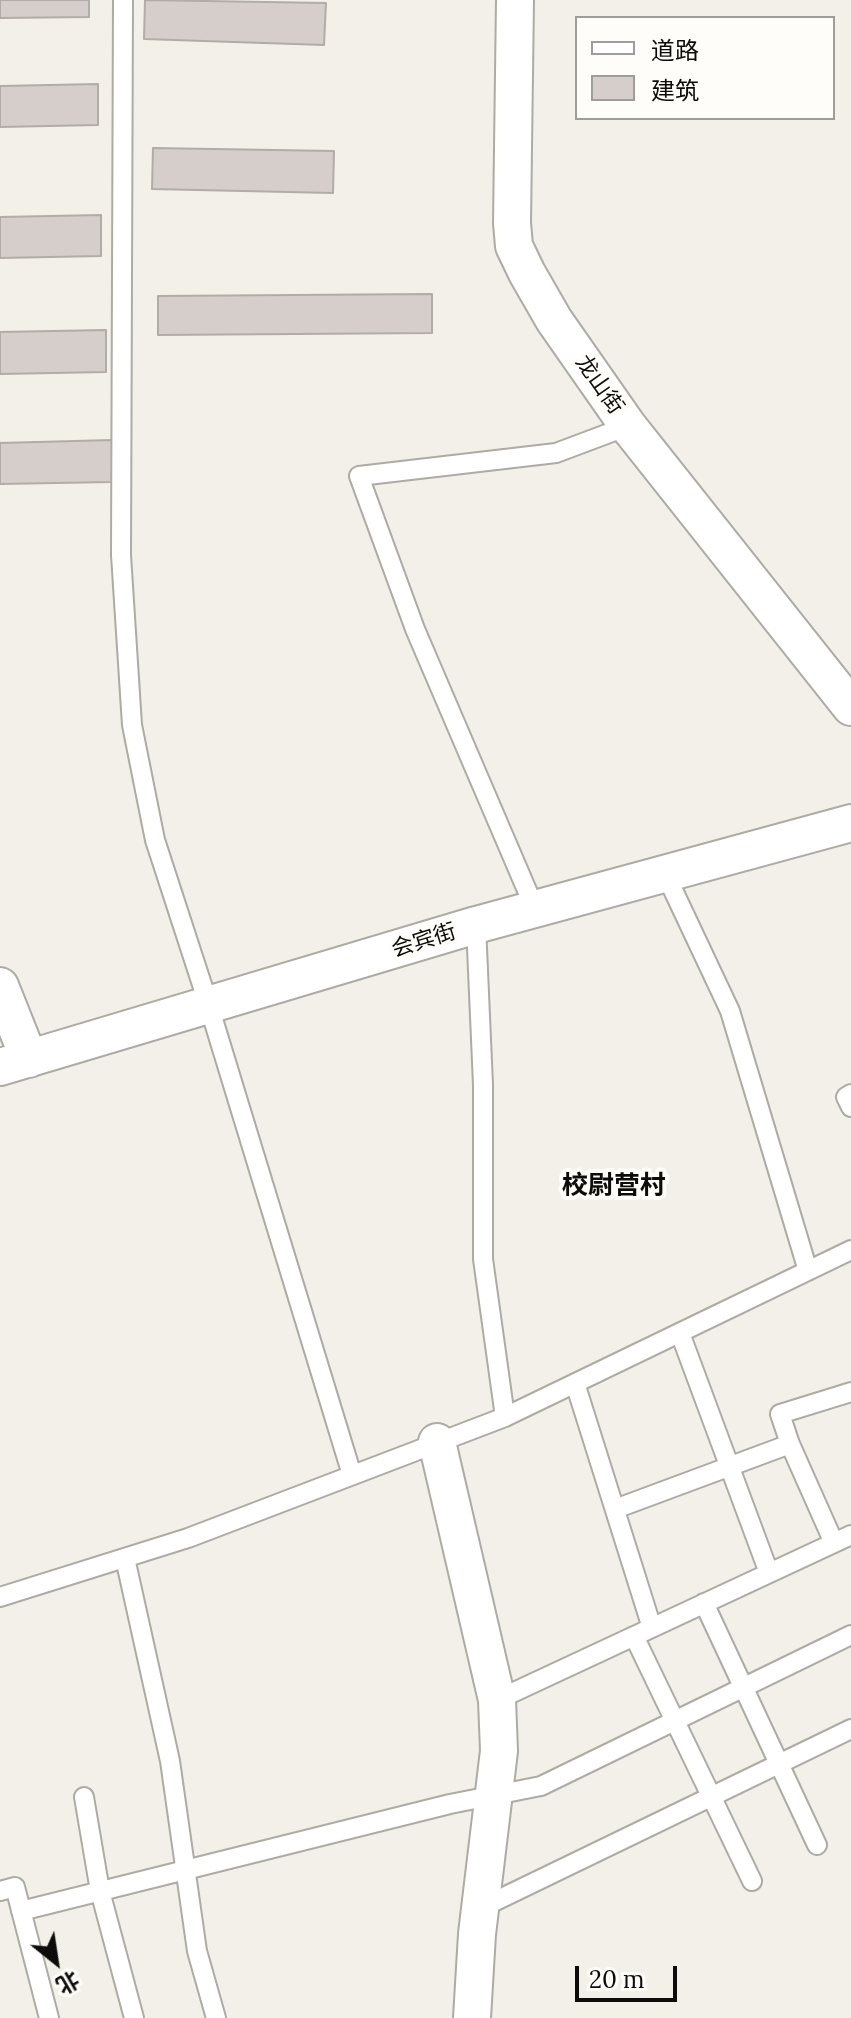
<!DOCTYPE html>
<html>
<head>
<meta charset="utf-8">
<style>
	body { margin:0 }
	#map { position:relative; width:851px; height:2018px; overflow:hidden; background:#f2f0e9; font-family:Lora,"Noto Sans SC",serif }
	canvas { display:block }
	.legend { position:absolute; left:575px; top:16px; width:260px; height:104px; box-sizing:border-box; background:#fffdf9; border:2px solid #9e9d99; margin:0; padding:10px 14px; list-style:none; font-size:24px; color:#0d0c0a }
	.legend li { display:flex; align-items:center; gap:16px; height:40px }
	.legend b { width:40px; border:2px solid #9e9d99 }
	.north { position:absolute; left:16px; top:1922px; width:80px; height:80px; -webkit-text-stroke:6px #fffdf9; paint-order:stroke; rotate:150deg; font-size:22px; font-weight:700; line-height:32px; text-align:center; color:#0d0c0a }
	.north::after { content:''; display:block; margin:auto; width:28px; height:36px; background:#0d0c0a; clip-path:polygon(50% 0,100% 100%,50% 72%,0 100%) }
	.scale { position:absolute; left:575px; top:1966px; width:102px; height:36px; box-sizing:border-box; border:4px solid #0d0c0a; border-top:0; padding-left:10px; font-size:24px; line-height:28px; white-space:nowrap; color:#0d0c0a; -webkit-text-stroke:6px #fffdf9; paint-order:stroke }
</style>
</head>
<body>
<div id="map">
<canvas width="851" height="2018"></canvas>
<ul class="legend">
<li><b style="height:10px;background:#fff"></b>道路</li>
<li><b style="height:22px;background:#d5ceca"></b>建筑</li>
</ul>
<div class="north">北</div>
<div class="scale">20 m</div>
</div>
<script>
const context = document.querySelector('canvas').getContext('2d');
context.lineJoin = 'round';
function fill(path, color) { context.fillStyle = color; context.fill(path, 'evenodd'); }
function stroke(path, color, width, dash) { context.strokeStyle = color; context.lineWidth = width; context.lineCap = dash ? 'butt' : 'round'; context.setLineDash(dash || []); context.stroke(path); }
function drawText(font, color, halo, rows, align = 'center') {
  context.font = font + ' Lora,"Noto Sans SC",serif'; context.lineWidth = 8; context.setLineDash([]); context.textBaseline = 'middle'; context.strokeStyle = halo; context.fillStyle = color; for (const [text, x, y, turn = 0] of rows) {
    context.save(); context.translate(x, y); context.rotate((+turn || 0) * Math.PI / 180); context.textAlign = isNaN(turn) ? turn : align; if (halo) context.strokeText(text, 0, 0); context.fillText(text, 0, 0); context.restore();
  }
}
const building = new Path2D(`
	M0 0H89V17L0 18Z
	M145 0 326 3 324 45 144 39Z
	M98 84V125L0 127V86Z
	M153 148 334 151 333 193 152 189Z
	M101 215V256L0 258V217Z
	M432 294V333L158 335V296Z
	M106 330V372L0 374V332Z
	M112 440V482L0 484V443Z`);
fill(building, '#d5ceca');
stroke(building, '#b2aca8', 2);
const lane = new Path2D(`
	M123 0 121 555 132 725 155 840 209 1006 352 1475
	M665 873 730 1011 808 1271
	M535 909 415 629 359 476 556 453 628 426
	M476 925 483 1085V1259L505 1417
	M851 1094 846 1097 851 1107
	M680 1333 769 1573
	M575 1383 652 1628
	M615 1509 790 1444
	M834 1543 790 1444 780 1414 851 1392
	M125 1558 170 1761 197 1951 216 2018
	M0 1597 188 1538 505 1417 851 1250
	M704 1603 817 1845
	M634 1636 752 1881
	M497 1700 851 1535
	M84 1797 100 1891 134 2018
	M0 1891 15 1887 49 2018
	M479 1909 851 1729
	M21 1911 450 1804 541 1786 851 1635`);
const street = new Path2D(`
	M515 0 512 223 514 246 527 273 554 320 628 426 851 707
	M0 986 29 1059
	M0 1067 476 925 851 823
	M437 1442 497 1700 499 1751 477 1934 472 2018`);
stroke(lane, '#aeaba5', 22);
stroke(street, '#aeaba5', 40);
stroke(lane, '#fff', 18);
stroke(street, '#fff', 36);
drawText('22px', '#0d0c0a', '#fffdf9', [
	["龙山街",599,385,55],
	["会宾街",424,941,-17]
]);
drawText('bold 26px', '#0d0c0a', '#fffdf9', [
	["校尉营村",614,1187]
]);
</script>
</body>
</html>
